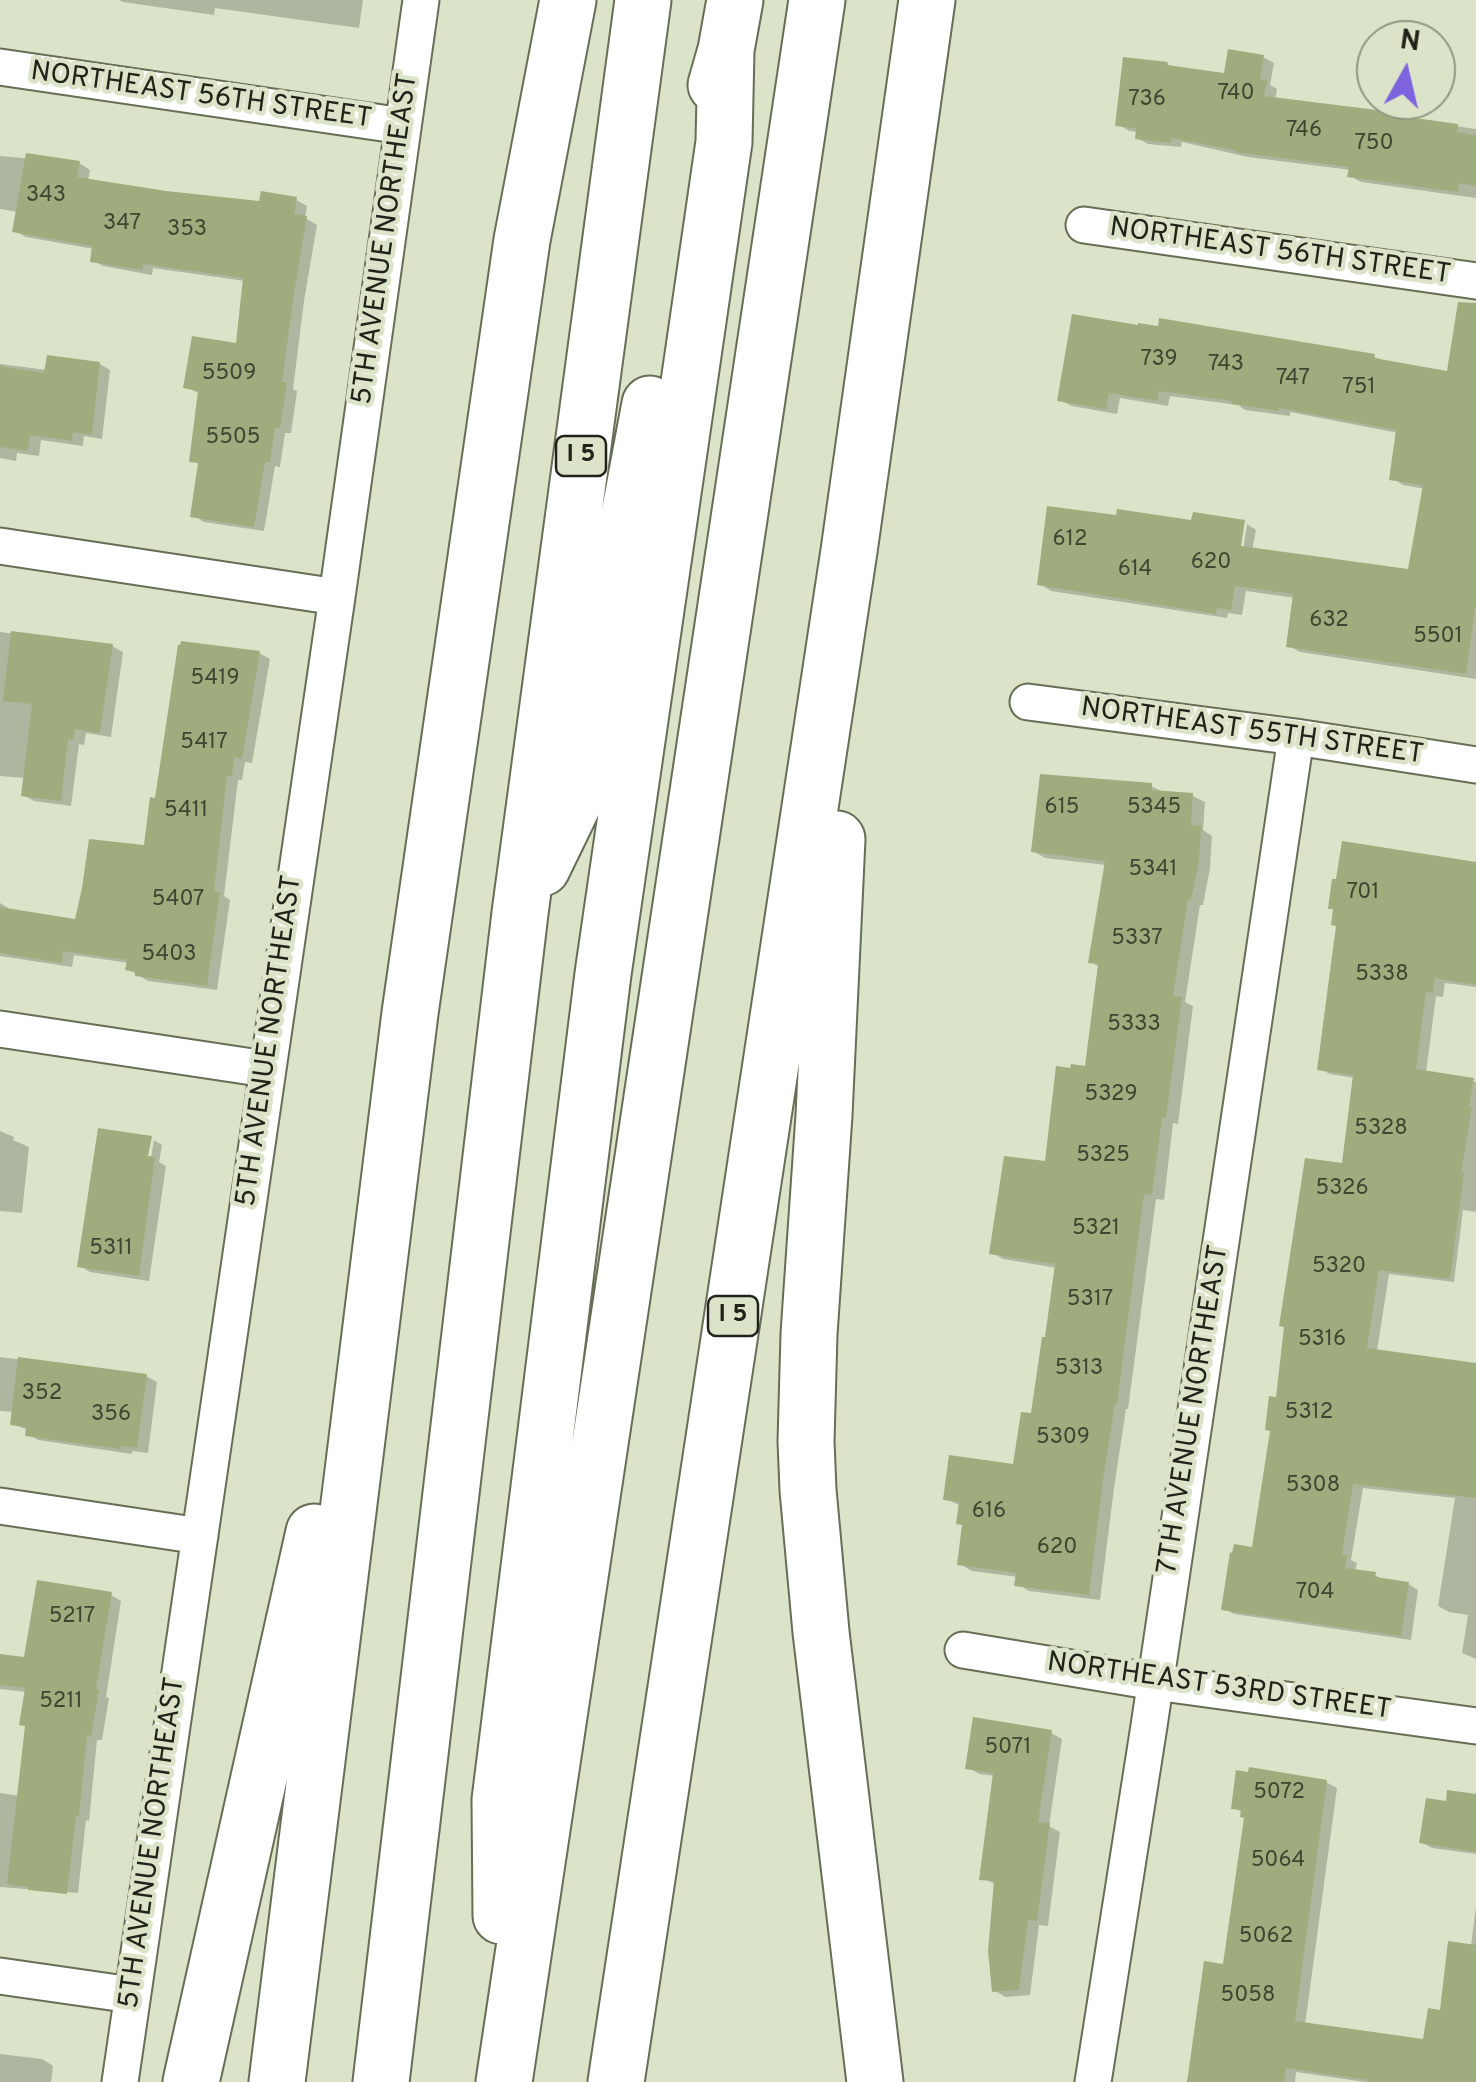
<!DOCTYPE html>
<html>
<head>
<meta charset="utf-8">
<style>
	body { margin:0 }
	#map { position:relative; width:1476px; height:2082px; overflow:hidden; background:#dbe4c8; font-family:Overpass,sans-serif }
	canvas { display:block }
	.north { position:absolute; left:1356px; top:20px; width:100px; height:100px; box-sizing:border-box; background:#dbe4c8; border:2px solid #909782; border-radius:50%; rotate:8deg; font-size:28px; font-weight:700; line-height:40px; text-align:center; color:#202319 }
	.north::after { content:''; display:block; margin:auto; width:35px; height:45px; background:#7d63de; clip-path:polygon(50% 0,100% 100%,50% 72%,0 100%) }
</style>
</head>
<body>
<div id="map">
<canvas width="1476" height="2082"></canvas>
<div class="north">N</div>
</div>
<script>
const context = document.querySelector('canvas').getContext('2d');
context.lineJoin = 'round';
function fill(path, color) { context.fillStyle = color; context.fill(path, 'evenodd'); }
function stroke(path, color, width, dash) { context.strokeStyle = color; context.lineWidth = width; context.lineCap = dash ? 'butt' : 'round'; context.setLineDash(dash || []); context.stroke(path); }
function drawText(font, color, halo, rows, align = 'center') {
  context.font = font + ' Overpass,sans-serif'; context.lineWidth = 9; context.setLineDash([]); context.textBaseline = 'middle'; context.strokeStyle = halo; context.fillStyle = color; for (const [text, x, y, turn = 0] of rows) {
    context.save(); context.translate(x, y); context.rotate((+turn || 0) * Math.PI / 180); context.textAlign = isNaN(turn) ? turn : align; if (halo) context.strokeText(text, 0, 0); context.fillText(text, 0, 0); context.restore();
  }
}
fill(new Path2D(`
	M119 0H363L359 28 215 8 214 15 123 2Z
	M1263 57 1274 63 1270 85 1277 89 1275 100 1476 129V198L1361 182 1350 176 1351 170 1248 157 1182 142 1181 147 1148 144 1137 138 1138 132 1129 131 1118 124 1167 64 1176 69 1226 76Z
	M0 156 79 163 90 170 88 182 261 204 296 200 307 206 305 218 317 225 304 301 293 389 297 391 291 433H285L280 467 275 466 264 531 204 522 193 515 200 465 192 460 200 394 186 387 238 346 245 281 153 268 152 275 103 266 92 260 94 249 26 237 15 231 18 212 0 209Z
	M1161 321 1375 357 1385 362 1449 374 1476 352V679L1300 652 1289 646 1295 598 1246 591 1242 615 1228 613 1227 618 1051 591 1040 584 1193 523H1245H1242L1237 558H1242L1247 524 1256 530 1252 550 1410 572 1425 489 1403 485 1392 478 1398 433 1290 412V416L1245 410 1238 405 1170 396 1168 406 1120 398 1117 414 1072 406 1060 400 1160 328Z
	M0 364 47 370 100 364 110 370 102 439 84 436 83 446 41 440 39 456 17 453 16 461 0 458Z
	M0 632 112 646 123 652 111 737 86 733 84 745 79 744 71 806 34 801 23 795 25 778 0 776Z
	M259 653 270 659 252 763 245 762 242 780H238L224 896 230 900 217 990 148 981 128 969 129 963 74 955 72 967 0 956V903L8 908V911L77 921 146 848 157 800Z
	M1151 786 1165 793 1193 796 1205 802 1203 830 1212 836 1210 868 1203 905H1200L1185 1002 1193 1006 1178 1124 1173 1123 1164 1200 1156 1199 1128 1409H1126L1114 1488 1100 1600 1029 1591 1017 1584 1018 1577 972 1571 960 1564 965 1527 961 1506 946 1499 1016 1467 1034 1416 1057 1268 1003 1259 991 1252 1047 1164 1087 1069 1100 967 1091 962 1106 865 1045 858 1033 851Z
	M1476 865V987L1445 983 1443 997 1436 996 1426 1073 1476 1082V1212L1463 1210 1454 1282 1389 1274 1377 1351 1476 1365V1659L1462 1653 1468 1615 1449 1612 1438 1606 1455 1498 1363 1488 1351 1560 1357 1563 1355 1572 1375 1575 1384 1580 1408 1584 1418 1590 1411 1640 1234 1614 1224 1608 1254 1549 1278 1400 1345 1166 1355 1078 1330 1074 1320 1069Z
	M0 1131 14 1137 13 1140 29 1147 22 1213 0 1211Z
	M100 1131 152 1139H149L144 1168 149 1169 154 1140 162 1145 159 1162 166 1166 149 1281 90 1272 80 1266Z
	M0 1357 146 1376 157 1382 148 1453 132 1451V1454L38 1440 28 1434V1430L12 1424 14 1412 0 1411Z
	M111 1595 121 1601 106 1697 109 1698 102 1740H97L89 1821 86 1820 78 1893 0 1887V1793L20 1796 27 1727V1692L0 1689V1657L26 1660Z
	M1051 1733 1062 1739 1049 1826 1060 1832 1048 1926 1039 1925 1030 1995 1005 1997 994 1990 997 1885 982 1878 995 1776 979 1774 968 1767Z
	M1326 1782 1337 1788 1305 2025 1426 2042 1442 2013 1471 1946 1476 1906V2082H1365L1296 2072 1295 2082H1191L1225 1967 1246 1818 1243 1813 1234 1807Z
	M1476 1797V1854L1432 1848 1421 1842 1448 1804Z
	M0 2054 42 2059 53 2066 51 2082H0Z`), '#0003');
fill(new Path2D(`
	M1228 49 1264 55 1260 79 1267 80 1264 96 1401 113V116L1458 124 1457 132 1476 135V186L1459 183 1458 192 1347 177 1349 167 1235 152V150L1171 138V143L1135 139 1136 128 1115 126 1123 57 1168 62 1167 65 1224 73Z
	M26 153 80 161 77 177 166 191 259 201 261 191 297 197 294 214 307 216 294 294 282 382 287 383 280 428H275L270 462H265L254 527 190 517 198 463 189 462 198 391 183 388 192 336 236 343 243 278 143 264 142 270 90 262 92 246 12 232Z
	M1458 302 1476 303V601L1466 674 1286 647 1293 594 1235 586 1231 610 1217 608 1216 614 1037 585 1047 506 1116 515 1117 509 1191 520 1193 512 1245 520 1241 546 1408 569 1423 485 1389 480 1396 430 1279 408V411L1231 404 1232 401 1159 391 1157 401 1109 393 1106 409 1057 401 1072 314 1138 325V323L1158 326 1159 318 1375 354 1374 358 1447 371Z
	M47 355 100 362 92 435 73 432 72 441 30 435 28 451 0 447V366L44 373Z
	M11 631 113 644 100 733 75 729 73 740 68 739 61 801 21 796 32 704 3 701Z
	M181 641 260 651 242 759 234 757 232 776H227L214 891 220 892 207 986 135 976V972L125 970 127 960 63 951 62 963 0 953V907L75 919 82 888 89 839 144 845 150 797 155 798 178 645H180Z
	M1040 774 1152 783V790L1193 793 1191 825 1201 826 1199 861 1191 900 1188 899 1173 996 1182 997 1166 1118H1162L1152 1195 1144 1194 1117 1404 1115 1403 1103 1480 1089 1595 1014 1586 1016 1573 957 1565 962 1525 956 1524 959 1502 943 1500 949 1455 1013 1464 1021 1412 1031 1413 1042 1337H1045L1055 1264 989 1254 1004 1156 1045 1161 1056 1066 1070 1068 1071 1064 1085 1066 1098 964 1088 963 1105 861 1031 852Z
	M1342 841 1476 862V985L1435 978 1433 993 1426 992 1416 1069 1474 1078 1469 1107H1472L1461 1173H1464L1450 1279 1379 1270 1367 1348 1476 1363V1498L1353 1484 1342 1554 1347 1555 1345 1568 1376 1572 1375 1577 1409 1582 1401 1636 1221 1610 1230 1552 1232 1553 1234 1544 1252 1547 1270 1431 1265 1430 1269 1396 1276 1397 1284 1327 1279 1326 1305 1158 1342 1163 1353 1075 1317 1070 1336 926 1331 925 1333 909H1328L1332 879H1336Z
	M98 1128 152 1136 148 1156 155 1157 139 1276 77 1267Z
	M18 1357 147 1374 137 1448 121 1446V1449L25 1436 26 1427 10 1425Z
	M37 1580 112 1592 96 1689 99 1690 91 1736 87 1735 79 1816H76L67 1894 28 1890V1887L7 1884 25 1726 19 1725 25 1688 0 1685V1654L24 1657Z
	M973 1717 1052 1730 1038 1822 1050 1823 1037 1921 1028 1920 1019 1990 992 1992 988 1951 994 1881 979 1880 993 1773 965 1769Z
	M1249 1767 1327 1780 1295 2021 1423 2039 1428 2008 1440 2010 1448 1941 1476 1945V2082H1368V2080L1286 2068 1284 2082H1187L1204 1961 1223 1964 1244 1818 1240 1817 1241 1810 1231 1809 1236 1770 1248 1772Z
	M1447 1790 1476 1794V1852L1419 1843 1426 1798 1446 1801Z`), '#9eac7e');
const minor = new Path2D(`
	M0 67 403 126
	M1084 225 1476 281
	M0 546 337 597
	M1028 702 1296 737 1476 765
	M0 1029 266 1069
	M0 1506 200 1536
	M963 1650 1155 1682 1476 1726
	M0 1976 132 1995
	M120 2082 337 597 421 0
	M1093 2082 1149 1726 1296 737`);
const motorway = new Path2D(`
	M716 85 726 50 735 0
	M837 839 824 1115 809 1334 806 1441 808 1490 821 1632 875 2082
	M542 868 575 800 650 404
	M501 1916 500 1800 603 974 724 142 726 50
	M191 2082 314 1532
	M277 2082 410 1013 522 240 568 0
	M381 2082 520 913 643 0
	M504 2082 817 0
	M616 2082 849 551 927 0`);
stroke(minor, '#666e55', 39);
stroke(motorway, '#666e55', 59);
stroke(minor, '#fff', 35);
stroke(motorway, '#fff', 55);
drawText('22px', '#404532', null, [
	["740",1236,95],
	["736",1147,101],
	["746",1304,132],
	["750",1374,145],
	["343",46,197],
	["347",122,225],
	["353",187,231],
	["739",1159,361],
	["743",1226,366],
	["5509",229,375],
	["747",1293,380],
	["751",1359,389],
	["5505",233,439],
	["612",1070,541],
	["620",1211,564],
	["614",1135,571],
	["632",1329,622],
	["5501",1438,638],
	["5419",215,680],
	["5417",204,744],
	["615",1062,809],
	["5345",1154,809],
	["5411",186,812],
	["5341",1153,871],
	["701",1363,894],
	["5407",178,901],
	["5337",1137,940],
	["5403",169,956],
	["5338",1382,976],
	["5333",1134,1026],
	["5329",1111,1096],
	["5328",1381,1130],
	["5325",1103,1157],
	["5326",1342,1190],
	["5321",1096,1230],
	["5311",111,1250],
	["5320",1339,1268],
	["5317",1090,1301],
	["5316",1322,1341],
	["5313",1079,1370],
	["352",42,1395],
	["5312",1309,1414],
	["356",111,1416],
	["5309",1063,1439],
	["5308",1313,1487],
	["616",989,1513],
	["620",1057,1549],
	["704",1315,1594],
	["5217",72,1618],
	["5211",61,1703],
	["5071",1008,1749],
	["5072",1279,1794],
	["5064",1278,1862],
	["5062",1266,1938],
	["5058",1248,1997]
]);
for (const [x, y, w] of [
	[581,456,50],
	[733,1316,50]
]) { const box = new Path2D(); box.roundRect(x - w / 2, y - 20, w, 40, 8); context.fillStyle = '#dbe4c8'; context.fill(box); stroke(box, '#202319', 2.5); }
drawText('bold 25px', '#202319', null, [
	["I 5",581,456],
	["I 5",733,1316]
]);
drawText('28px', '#202319', '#dbe4c8', [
	["NORTHEAST 56TH STREET",201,97,8],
	["5TH AVENUE NORTHEAST",387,239,-82],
	["NORTHEAST 56TH STREET",1280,253,8],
	["NORTHEAST 55TH STREET",1252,733,8],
	["5TH AVENUE NORTHEAST",271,1041,-82],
	["7TH AVENUE NORTHEAST",1195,1410,-81],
	["NORTHEAST 53RD STREET",1219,1688,8],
	["5TH AVENUE NORTHEAST",154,1843,-82]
]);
</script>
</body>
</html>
